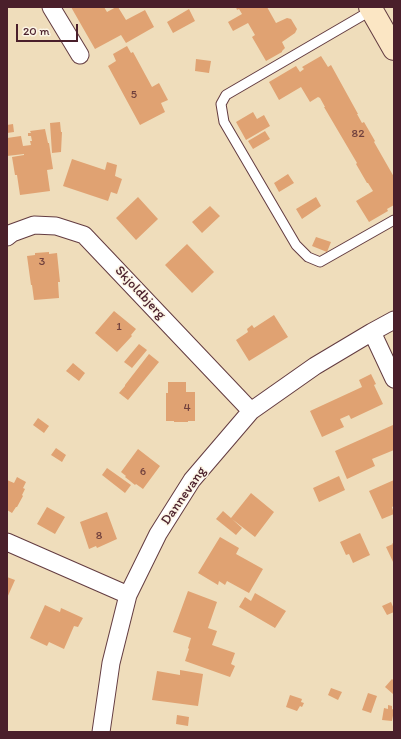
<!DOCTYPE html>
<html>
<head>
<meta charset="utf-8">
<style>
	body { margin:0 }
	#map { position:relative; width:401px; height:739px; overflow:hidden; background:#efddbb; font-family:Itim,sans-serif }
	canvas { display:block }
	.frame { position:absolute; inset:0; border:8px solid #4a1f2b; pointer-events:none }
	.scale { position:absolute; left:16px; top:24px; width:62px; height:18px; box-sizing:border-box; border:2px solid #4a1f2b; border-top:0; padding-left:5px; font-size:12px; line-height:14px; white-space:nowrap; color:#4a1f2b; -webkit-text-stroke:3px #fcf5e5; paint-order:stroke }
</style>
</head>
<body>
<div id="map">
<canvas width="401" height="739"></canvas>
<div class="frame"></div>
<div class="scale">20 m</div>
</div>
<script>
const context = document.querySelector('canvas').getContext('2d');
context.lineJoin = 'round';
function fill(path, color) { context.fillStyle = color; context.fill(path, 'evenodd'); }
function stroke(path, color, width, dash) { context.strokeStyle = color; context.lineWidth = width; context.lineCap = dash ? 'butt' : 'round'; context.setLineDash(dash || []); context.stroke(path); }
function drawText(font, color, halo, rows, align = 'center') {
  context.font = font + ' Itim,sans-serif'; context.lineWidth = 3; context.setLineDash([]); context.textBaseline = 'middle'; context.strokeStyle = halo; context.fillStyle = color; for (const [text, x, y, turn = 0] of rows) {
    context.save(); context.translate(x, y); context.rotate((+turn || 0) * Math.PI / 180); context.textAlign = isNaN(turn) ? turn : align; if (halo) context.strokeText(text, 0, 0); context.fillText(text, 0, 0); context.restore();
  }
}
fill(new Path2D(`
	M71 7H104L107 12 116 7H118L126 20 145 10 154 27 126 43 121 35 95 49Z
	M236 7H267L276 23 287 18 291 19 297 29 295 33 282 42 285 48 282 51V52L266 61 252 37 255 35 248 23 233 31 228 22 242 14 239 9 237 10Z
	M189 9 195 21 173 33 167 22Z
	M127 46 131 53 133 52 152 87 159 83 168 100 161 103 165 112 140 125 108 66 116 61 113 54Z
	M321 56 328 67 331 65 358 114H357L362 123 364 122 375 141 374 142 394 177V205L387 209 388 211 369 222 356 201 373 191 368 183H367L356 164 357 163 324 107H325L320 98 318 97 310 102 301 87 279 100 269 82 296 66 300 72 304 69 302 67Z
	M196 59 211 61 209 73 195 71Z
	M253 112 257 119 264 115 270 126 246 140 236 122Z
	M60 122 61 132H62L61 152 52 153 50 123Z
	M13 124 14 132 7 133V125Z
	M45 129 48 143H49L53 169 47 170 50 191 20 195 17 175H15L12 157 24 155V154L7 156V138L21 136 23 146 31 145 30 141H32L31 136H28V133H31L30 131Z
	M265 131 270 139 253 149 248 141Z
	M72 159 105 170 107 162 117 165 115 176 122 179 117 194 111 192 108 201 63 186Z
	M288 174 294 183 279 192 274 183Z
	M138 197 158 219 136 240 116 218Z
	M316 197 321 206 302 219 296 209Z
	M210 206 220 216 202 233 192 222Z
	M316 237 331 242 327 252 312 246Z
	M187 244 214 272 192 293 165 265Z
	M49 252V254L57 253 60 282H58L59 298 34 300 32 285H31L27 256 35 255V253Z
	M114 311 136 329 131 335 132 336 117 352 95 333Z
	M274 315 288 337 249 361 236 340 248 332 247 329 252 325 254 328Z
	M139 344 147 350 132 368 124 362Z
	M149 354 159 362 128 400 119 393 125 386V385Z
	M73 363 85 373 79 381 66 371Z
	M371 374 376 384 374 385 383 404 351 419 349 415 340 419 344 427 322 437 310 411 362 387 359 380Z
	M168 382H186V392H195V421H188V422H174V421H166V393H168Z
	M38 418 49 426 44 433 33 425Z
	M393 425 394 428V450L372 459 375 466 347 479 335 451Z
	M56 448 66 455 62 462 51 455Z
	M138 449 160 466 143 489 136 484 135 485 125 477 126 476 121 472Z
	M107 468 131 485 125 493 102 475Z
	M339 476 345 490 319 502 313 488Z
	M17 477 26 482 23 488 25 489 22 495 23 496 17 507H16L12 513 7 510V480L14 483Z
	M394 480V506L392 507 394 514 382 519 369 491Z
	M251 493 274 512 255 537 232 519 242 528 236 535 216 519 223 511 231 518Z
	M47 507 65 517 55 534 37 524Z
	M107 512 117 539 97 548 96 546 89 549 80 522Z
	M360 533 370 555 353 563 349 554 346 555 340 542Z
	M220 537 239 548 236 554 263 569 249 593 227 581 225 585 219 581 218 585 198 573Z
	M392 543H394V564L386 547 393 544Z
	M7 577 15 580 7 598Z
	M188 591 217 602 208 628 217 631 212 645 235 653 231 664 235 666 230 677 185 661 189 649 188 648 191 638 173 632Z
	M255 593 286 611 275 628 239 607 245 597 251 601Z
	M391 602 394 609V612L387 615 382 606Z
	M45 605 60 612 61 608 83 618 78 627 74 626 64 649 49 642 47 646 30 638Z
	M180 670 203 674 198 706 152 700 157 671 180 675Z
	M392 679 394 681 393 694 385 687Z
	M331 688 342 692 338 700 328 695Z
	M368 693 377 696 371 713 362 710Z
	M290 695 302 699 301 702 304 703 302 707 300 706 297 711 286 707Z
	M388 705 392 706V709L394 710 392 721 382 720 384 708 388 709Z
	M177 715 189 717 188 726 176 724Z`), '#e0a272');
const lane = new Path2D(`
	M372 10 226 95 221 104 224 122 296 245 308 257 320 262 394 220`);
const street = new Path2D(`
	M51 7 80 55
	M7 237 12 233 34 225 56 226 84 235 251 411
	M372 332 394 379
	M7 542 128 595
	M101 732 111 663 128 595 158 534 192 480 251 411 315 366 372 332 394 320`);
const secondary = new Path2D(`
	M370 7 394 49`);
stroke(lane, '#633c41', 11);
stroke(street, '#633c41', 19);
stroke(secondary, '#633c41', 24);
stroke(lane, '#fff', 9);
stroke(street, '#fff', 17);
stroke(secondary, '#fbe6c4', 22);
drawText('12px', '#70403d', null, [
	["5",134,95],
	["82",358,134],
	["3",42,262],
	["1",119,327],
	["4",187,408],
	["6",143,472],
	["8",99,536]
]);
drawText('14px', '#4a1f2b', '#fcf5e5', [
	["Skjoldbjerg",140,293,47],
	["Dannevang",184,496,-55]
]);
</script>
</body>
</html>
